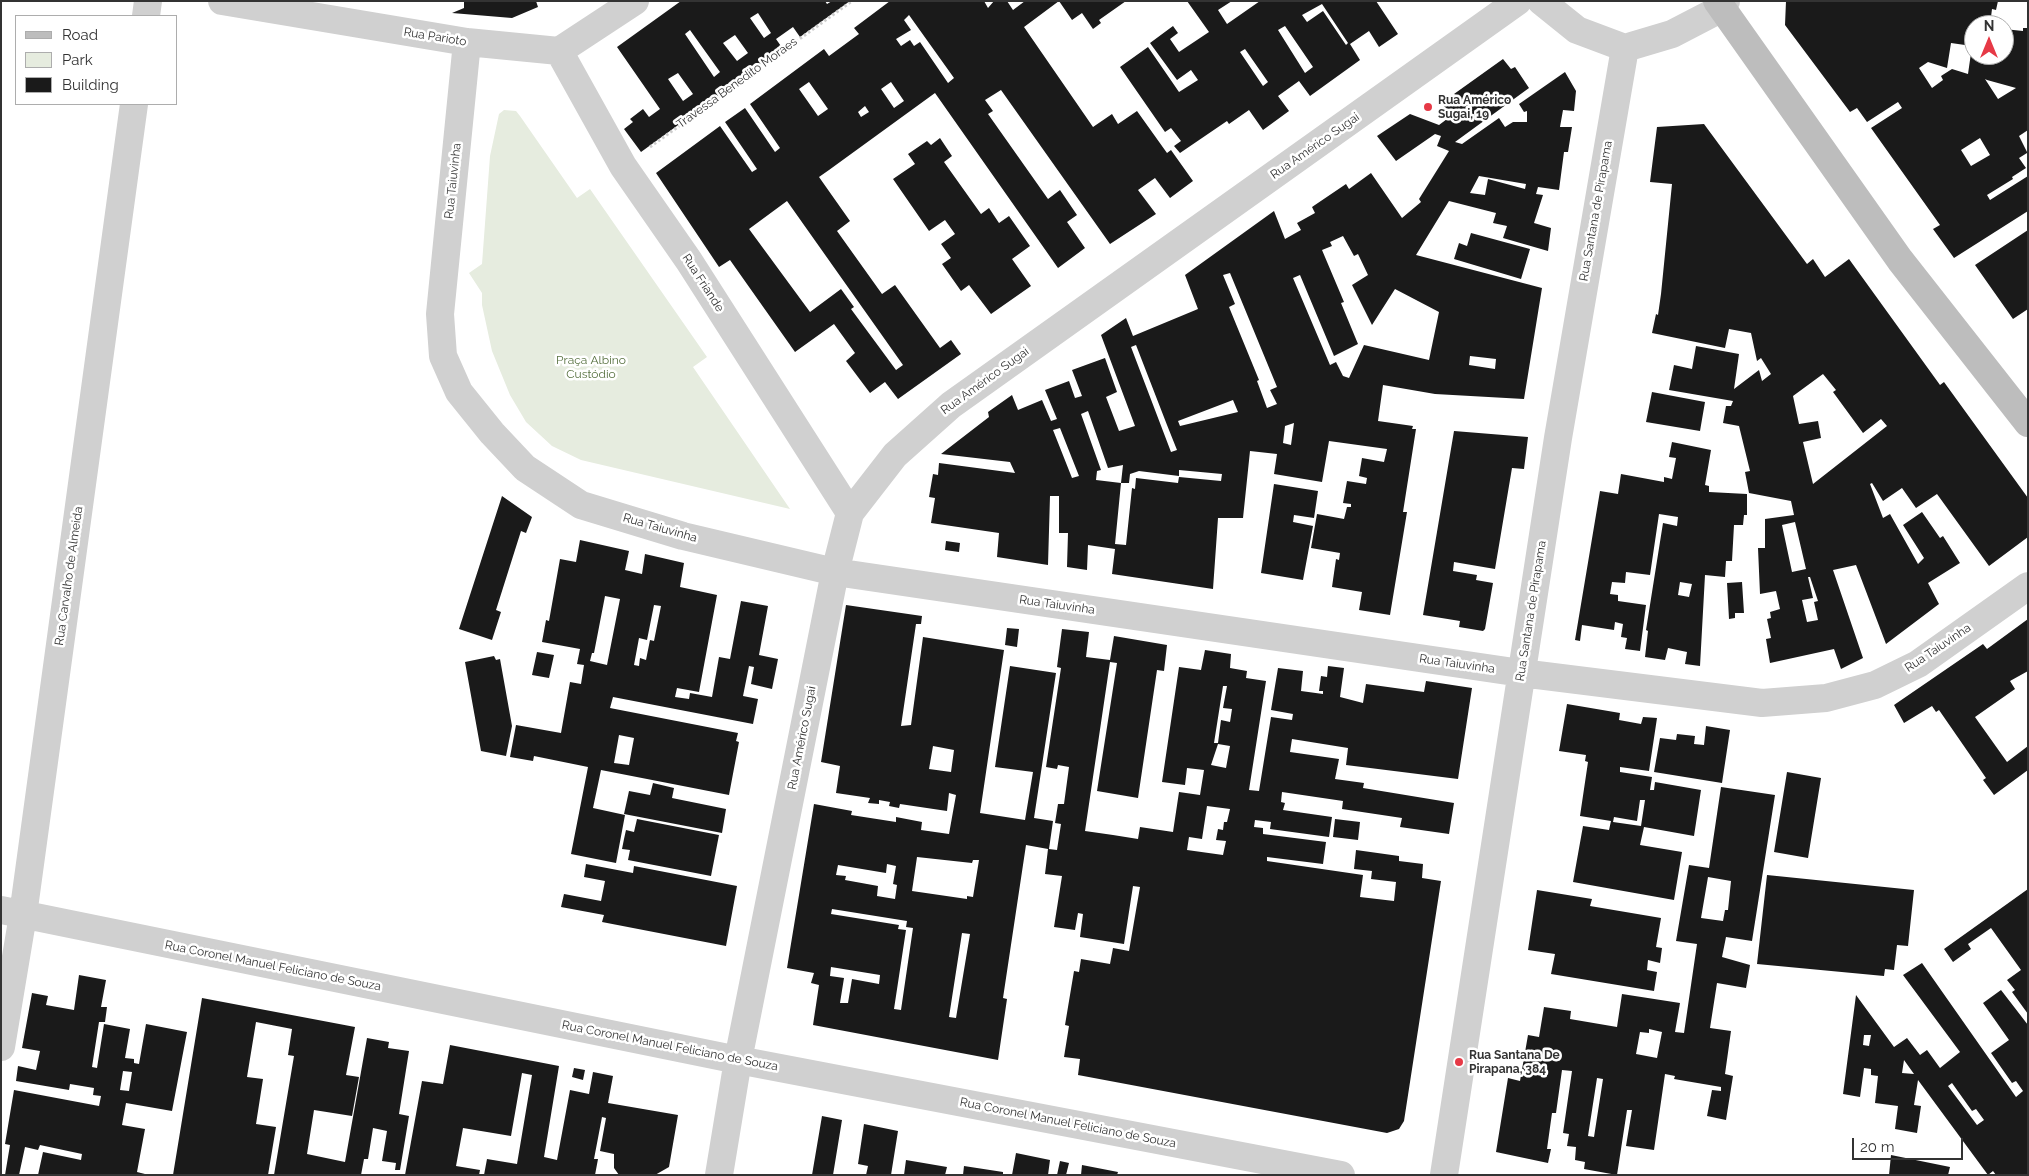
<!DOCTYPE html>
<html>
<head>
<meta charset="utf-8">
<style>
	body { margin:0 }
	#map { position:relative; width:2029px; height:1176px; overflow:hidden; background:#fff; font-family:Raleway,sans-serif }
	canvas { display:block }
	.frame { position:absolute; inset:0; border:2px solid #333; pointer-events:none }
	.legend { position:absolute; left:15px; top:15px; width:162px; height:90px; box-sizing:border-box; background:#fff; border:1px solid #adadad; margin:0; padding:6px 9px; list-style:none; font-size:15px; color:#333 }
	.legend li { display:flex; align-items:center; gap:10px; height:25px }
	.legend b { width:25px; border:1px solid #adadad }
	.north { position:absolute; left:1964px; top:15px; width:50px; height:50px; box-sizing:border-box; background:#fff; border:1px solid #adadad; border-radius:50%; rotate:0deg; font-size:14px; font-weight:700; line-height:20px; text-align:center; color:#333 }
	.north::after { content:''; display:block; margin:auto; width:18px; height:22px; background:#e63946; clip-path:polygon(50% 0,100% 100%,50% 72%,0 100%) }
	.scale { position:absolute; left:1852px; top:1138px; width:111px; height:22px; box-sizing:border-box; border:2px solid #333; border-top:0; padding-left:6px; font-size:15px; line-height:18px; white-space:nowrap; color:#333; -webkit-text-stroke:4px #fff; paint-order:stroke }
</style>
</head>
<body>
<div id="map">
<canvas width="2029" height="1176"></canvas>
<div class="frame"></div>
<ul class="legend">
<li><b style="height:6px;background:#bdbdbd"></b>Road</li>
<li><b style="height:14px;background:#e6ecdf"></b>Park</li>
<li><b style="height:14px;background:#1a1a1a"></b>Building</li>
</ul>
<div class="north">N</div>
<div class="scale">20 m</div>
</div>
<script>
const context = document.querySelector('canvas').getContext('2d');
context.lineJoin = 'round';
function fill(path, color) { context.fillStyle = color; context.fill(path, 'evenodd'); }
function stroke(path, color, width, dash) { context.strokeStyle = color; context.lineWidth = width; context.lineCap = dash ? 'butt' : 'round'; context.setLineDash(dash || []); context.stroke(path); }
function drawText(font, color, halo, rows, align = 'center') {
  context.font = font + ' Raleway,sans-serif'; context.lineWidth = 5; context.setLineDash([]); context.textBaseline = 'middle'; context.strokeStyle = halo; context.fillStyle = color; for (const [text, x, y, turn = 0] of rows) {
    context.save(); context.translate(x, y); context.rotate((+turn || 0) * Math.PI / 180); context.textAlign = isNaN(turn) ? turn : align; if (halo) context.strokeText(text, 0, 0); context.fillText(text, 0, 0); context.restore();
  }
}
fill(new Path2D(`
	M504 110 516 111 520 116 577 198 590 189 707 357 693 367 790 509 581 460 552 446 526 422 510 395 492 351 482 305V293L469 273 482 264 490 156 499 114Z`), '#e6ecdf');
fill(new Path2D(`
	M464 1H536L538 7 512 18 452 13 464 8Z
	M681 1H825L827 4 832 1H850L800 37 793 27 776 39 783 49 641 152 624 129 633 122 630 119 643 109 649 117 660 109 617 47ZM758 13 771 33 764 38 750 18ZM690 30 720 72 714 77 685 34ZM735 35 748 53 737 61 723 43ZM678 73 693 94 683 101 668 79Z
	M890 1H984L988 8 994 1H1007L1013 10 1025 1H1059L1024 27 1093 127 1112 114 1118 124 1137 111 1167 153 1171 150 1193 181 1170 198 1155 178 1138 190 1156 214 1110 244 1001 90 985 100 993 111 988 114 1048 199 1060 190 1077 215 1067 222 1085 248 1058 268 935 93 829 170 819 177 850 221 837 231 882 294 895 285 940 348 951 340 961 354 898 399 885 382 870 393 846 361 855 353 834 324 795 352 730 260 719 267 656 173 720 126 752 172 757 169 725 122 745 108 775 152 780 148 750 104 824 49 829 56 859 34 854 28ZM909 15 954 78 948 83 920 42 914 46 910 40 901 46 896 39 911 30 904 20ZM809 82 828 109 818 116 799 89ZM891 82 904 101 894 108 881 89ZM865 106 869 112 861 117 858 112ZM787 201 903 365 896 370 851 309 854 307 841 289 810 312 749 229Z
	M1059 1H1126L1099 20 1101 23 1093 29 1082 13 1072 20Z
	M1187 1H1232L1218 10 1227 24 1260 1H1376L1398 34 1379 47 1369 31 1350 44 1360 60 1310 96 1299 81 1278 96 1289 111 1263 130 1249 110 1229 124 1227 121 1180 153 1174 146 1181 141 1171 128 1165 132 1120 67 1148 47 1179 92 1198 80 1191 70 1177 80 1150 43 1173 26 1178 33 1170 39 1179 52 1209 32ZM1322 4 1348 43 1346 45 1323 11 1307 22 1302 15ZM1285 26 1313 67 1305 73 1278 30ZM1245 49 1268 82 1263 86 1240 52Z
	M1786 1H1998L1996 10 1992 9 1990 25H1974V55H1990V59L1997 60 1998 55H2004V29L2023 31V28H2028V130L2019 136 2028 154 2027 153 2019 158 2026 168 2012 177 2013 179 1987 195 1990 200 2028 176V211L1954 258 1933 229 1940 225 1871 128 1902 108 1898 102 1867 122 1857 108 1850 112 1785 25ZM1951 43 1972 46 1968 74 1952 69 1941 76 1943 80 1932 88 1919 68 1928 62 1947 68ZM1985 79 1987 80 2016 88 1998 99ZM1980 138 1990 155 1971 166 1961 150Z
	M1503 59 1511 69 1515 67 1529 88 1455 142 1462 144 1499 118 1505 127 1513 122H1527V111L1524 112 1519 104 1565 72 1576 91 1574 111 1563 110 1560 127H1572L1568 152H1564L1559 190 1538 187 1536 194 1543 195 1534 223 1551 228 1548 251 1503 238 1507 226 1493 223 1496 213 1449 201 1416 255 1542 288 1524 399 1435 394 1383 385 1378 421 1413 426 1412 429H1416L1403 512H1407L1390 615 1359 610 1362 592 1332 587 1336 559 1339 560 1340 553 1311 548 1317 514 1344 519 1347 507H1351V504L1343 503 1347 481 1366 484 1367 478 1359 476 1362 458 1384 462 1387 449 1329 441 1322 482 1274 474 1277 454 1250 451 1243 518H1218L1213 589 1112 574 1115 549 1088 545 1087 570 1067 567 1068 533H1059V496H1050L1048 565 997 557 999 533 931 523 935 498 929 497 933 474 938 475 939 463 1015 473 1010 462 941 454 989 417 988 412 1012 395 1018 410 1042 400 1051 421 1057 419 1045 390 1069 381 1075 398 1082 396 1072 370 1105 358 1117 392 1106 397 1119 431 1135 426 1101 335 1126 318 1133 336 1198 309 1185 275 1274 211 1285 239 1301 230 1297 223 1315 213 1312 207 1346 184 1349 189 1371 173 1402 218 1421 202 1419 199 1449 151 1437 146 1441 136 1435 134 1396 161 1377 136 1410 114 1439 125 1451 116 1444 106 1451 102 1449 99 1456 95 1454 94ZM1479 176 1526 184 1525 189 1488 179 1485 195 1470 193ZM1343 236 1354 256 1358 254 1368 275 1352 285 1372 325 1395 289 1439 312 1429 360 1364 345 1349 378 1343 376 1336 362 1330 365 1293 278 1300 275 1334 356 1358 344 1341 303 1344 302 1322 250 1332 246 1330 242ZM1230 273 1277 387 1270 390 1277 404 1267 408 1257 381 1259 380 1229 307 1235 304 1223 275ZM1136 345 1167 425 1177 450 1171 452 1131 347ZM1470 356 1496 359 1495 369 1469 365ZM1233 400 1238 412 1180 426 1178 421ZM1088 411 1108 468 1123 465 1121 483H1129L1130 474 1139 471 1179 476V470L1222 474 1221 481 1179 477 1178 483 1136 478 1135 489 1132 488 1126 545 1115 544 1121 483 1096 480 1097 471 1101 470 1081 414ZM1294 423 1291 445 1283 443 1285 426ZM1060 428 1079 476 1072 478 1053 430Z
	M1704 124 1807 264 1813 259 1825 277 1849 259 1940 385 1944 382 2028 498V537L1989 566 1937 494 1916 508 1902 488 1883 501 1872 483 1870 484 1883 518 1890 514 1918 564 1924 558 1903 525 1922 512 1940 538 1943 536 1960 563 1928 583 1939 604 1886 644 1856 565 1833 570 1863 658 1841 669 1834 649 1770 663 1766 639 1771 638 1767 619 1771 618 1770 612 1780 609 1776 591 1760 594 1758 548H1765V519L1794 515 1791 501 1749 493 1745 472 1750 471 1739 426 1723 423 1726 406H1731L1733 401 1669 390 1674 365 1692 369 1696 346 1739 354 1734 389 1759 370 1762 381 1771 374 1761 358 1757 361 1751 333 1729 329 1725 348 1652 333 1656 314 1658 315 1661 294 1672 184 1650 182 1657 127ZM1823 374 1836 390 1833 392 1863 433 1881 419 1887 426 1813 484 1803 442 1821 438 1818 421 1799 424 1793 396ZM1795 522 1806 569 1792 572 1782 525ZM1808 577H1810L1818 601 1814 602 1818 620 1807 622 1802 600 1813 598Z
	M940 138 952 156 944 162 981 214 989 208 999 223 1009 216 1030 246 1012 259 1031 286 991 314 969 285 961 291 942 264 951 258 941 244 955 234 945 220 929 231 893 179 915 164 908 154 927 141 931 145Z
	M2028 230V309L2013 319 1975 265Z
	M1471 233 1530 249 1521 279 1454 259 1459 243 1467 246Z
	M1652 392 1705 402 1700 431 1646 422Z
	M1454 431 1528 437 1524 469 1512 468 1495 569 1454 562 1453 571 1477 575 1476 580 1493 583 1485 629 1483 631 1459 627 1460 621 1423 615Z
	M1672 442 1711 450 1705 485 1709 486V492L1747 494V515H1744L1743 525H1734L1732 561H1726L1725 577 1705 575 1700 666 1685 664 1687 652 1668 648 1665 660 1645 657 1648 631 1646 630 1663 523 1677 526 1678 517 1659 514 1650 575 1626 572 1625 583 1612 582 1610 594 1618 595V601L1646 605 1640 651 1625 649 1627 638 1621 637 1623 624 1615 622 1614 630 1582 625 1580 641 1575 640 1600 491 1618 494 1621 474 1664 482V477L1672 479 1676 458 1669 457ZM1680 582 1692 584 1689 597 1678 595Z
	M1274 484 1318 491 1314 518 1294 515 1293 522 1313 526 1303 580 1261 573Z
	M502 496 532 517 526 533 521 531 496 610 501 612 492 640 459 629Z
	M580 540 629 551 625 570 642 574 645 554 684 563 680 587 717 595 699 692 677 688 675 697 689 699 690 693 712 697 719 657 730 659 741 601 768 606 759 655 778 659 772 689 751 684 754 667 749 666 743 696 758 699 753 724 613 697 610 708 738 733 736 741 739 742 729 795 601 770 593 808 625 815 616 863 571 854 588 767 534 756 533 761 510 757 516 725 561 733 570 682 581 684 584 665 577 664 580 649 542 642 546 620 549 621 560 559 576 562ZM605 596 620 599 607 665 590 661 592 653H594ZM654 605 661 606 654 641 650 640 646 660 640 658 639 666 634 665 639 638 647 640ZM619 735 634 738 629 765 614 763Z
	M946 541 960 543 959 552 945 550Z
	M1742 582 1744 613H1735V618L1729 619 1727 583Z
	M846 605 922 616 921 624H916L901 726 911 725 923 637 1004 650 980 813 1025 820 1033 772 995 767 1010 666 1056 673 1034 818 1053 821 1049 849 1057 850 1061 824 1055 823 1058 804H1064L1069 767 1058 765 1057 769 1046 767 1061 668 1057 667 1062 629 1089 632 1086 657 1110 660 1114 636 1167 645 1164 671 1157 670 1138 798 1097 791 1117 663 1110 662 1085 831 1113 835 1138 839 1140 827 1173 832 1179 792 1200 795 1204 770 1187 768 1185 785 1162 782 1179 667 1201 670 1205 650 1231 654 1230 668 1247 671 1246 678 1266 681 1249 790 1259 791 1271 717 1292 720 1293 714 1271 710 1278 668 1303 671 1301 691 1323 694V691H1319L1321 676 1327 677 1328 666 1344 668 1340 697 1363 703 1366 684 1424 692 1426 681 1472 688 1458 779 1346 765 1348 748 1292 739 1290 752 1339 759 1335 779 1364 783 1363 788 1454 803 1449 834 1400 827 1402 818 1342 809 1343 801 1282 792 1281 802 1285 803 1283 810 1332 817 1329 837 1270 829 1271 822 1255 820 1254 827 1263 828V834L1326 842 1323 864 1267 857V861L1363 875 1360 897 1394 901 1396 882 1371 879 1372 871 1354 869 1356 850 1399 856V861L1423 864 1422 878 1441 881 1404 1121 1399 1129 1387 1133 1078 1075 1080 1059 1064 1057 1069 1026 1065 1025 1074 971 1079 972 1081 959 1110 964 1113 948 1129 951 1140 887 1133 886 1124 944 1080 937 1083 914 1078 913 1075 930 1054 927 1062 876 1045 874 1048 849 1026 845 1003 998 1007 999 998 1060 813 1025 819 985 811 983 814 973 787 968 814 804 852 811 851 815 896 822V817L922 822 921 830 949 834 956 795 949 793 947 811 900 804 899 808 889 806 890 802 879 800V804L868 803 870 798 836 793 840 766 821 762ZM1223 686H1227L1223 708 1232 709 1230 722 1221 720 1218 743H1214ZM1218 744 1230 746 1226 768 1211 765ZM933 746 954 750 951 772 929 769ZM1207 806 1230 809 1227 822H1224L1223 830 1218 829 1216 840 1226 841 1223 855 1187 850 1189 837 1202 839ZM917 857 972 863 973 860H979L973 897 967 896V899L912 891ZM887 864 896 866 893 884 897 885 895 899 877 896 878 886 845 880 846 876 836 875 838 865 886 873ZM832 909 907 921 906 927 913 928 901 1010 894 1009 906 930 898 929 899 925 831 914ZM962 933 970 934 956 1018 949 1017ZM831 967 880 975 879 984 852 979 848 1003H840L844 978 830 976Z
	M2028 619V671L2010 681 2015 689 1975 717 2007 762 2028 746V770L1994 795 1983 780 1986 778 1939 710 1936 712 1932 706 1904 723 1894 705 1983 644 1987 649Z
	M1007 628 1019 629 1017 647 1005 645Z
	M537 652 554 655 549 678 532 675Z
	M494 656 496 660 500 659 512 726 506 756 481 751 465 662Z
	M1567 704 1620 713 1619 720 1641 724 1643 717 1657 718 1649 771 1620 767V772L1652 777 1650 790H1654L1655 782 1701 790 1694 836 1644 827 1640 845 1682 852 1674 900 1573 882 1583 826 1609 830 1611 821 1580 816 1588 762 1585 761 1586 755 1559 751ZM1640 800H1645L1641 826 1613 822 1614 817 1637 821Z
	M1706 726 1730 730 1722 783 1654 772 1660 738 1676 740 1677 734 1695 736 1694 744 1704 745Z
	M1787 772 1821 778 1808 858 1774 852Z
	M653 783 674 788 672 798 726 809 722 833 624 814 629 791 650 795Z
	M1721 787 1775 795 1752 941 1726 937 1722 957 1750 965 1746 988 1717 983 1710 1028 1731 1031 1725 1074 1733 1076 1726 1120 1707 1116 1712 1090 1721 1091V1087L1674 1079 1675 1076 1665 1074 1654 1150 1626 1146 1632 1110H1627L1617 1175 1584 1169 1585 1162 1575 1160 1576 1147 1567 1146 1569 1134 1563 1133 1572 1071 1562 1070 1556 1113H1552L1547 1149H1551L1548 1163 1496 1152 1508 1078 1520 1081 1528 1035 1539 1037 1544 1007 1571 1011 1570 1019 1617 1027 1622 994 1680 1003 1675 1032 1684 1033 1697 944 1676 941 1689 865 1709 868ZM1708 877 1731 881 1728 910H1725L1723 921 1701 918ZM1649 1029 1662 1032 1657 1058 1636 1054 1640 1032 1649 1033ZM1597 1078 1603 1079 1594 1137 1588 1136Z
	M637 819 719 835 711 876 628 860 630 850 622 849 624 839 626 830 634 832Z
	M1335 819 1360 822 1358 840 1333 837Z
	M586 864 633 873 634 866 737 886 726 946 602 922 604 915 561 907 564 894 601 901 605 881 584 877Z
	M1767 875 1914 890 1908 946 1897 945 1894 970 1885 969 1884 976 1757 964Z
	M2028 889V1014L2012 992 2015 990 2007 980 2021 970 1991 928 1968 944 1971 949 1953 962 1944 949Z
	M1537 890 1592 899 1590 906 1661 918 1656 947 1662 948 1660 963 1648 960 1647 970 1657 972 1654 991 1551 974 1555 954 1528 950Z
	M1922 963 2016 1097 2023 1091 2016 1081 2012 1083 1991 1053 2009 1040 1983 1003 2001 990 2028 1025V1175H1996L1993 1171 1988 1175 1918 1080 1914 1105 1921 1106 1917 1133 1895 1129 1898 1106 1875 1103 1878 1076 1871 1075V1069L1864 1068 1860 1097 1843 1094 1856 995 1894 1047 1907 1038 1920 1055 1927 1050 1940 1068 1960 1052 1903 975ZM1864 1035H1871L1869 1046 1863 1045ZM1904 1060 1914 1074 1902 1073ZM1952 1083 1972 1111 1976 1109 1984 1120 1977 1125 1948 1086Z
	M79 975 106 980 101 1007H107L105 1022H99L92 1067 97 1068 104 1024 130 1029 125 1058 134 1059V1063L139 1064 146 1024 187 1032 172 1111 126 1103 122 1125 145 1129 137 1172 149 1175H38L43 1152 81 1160 82 1154 40 1145 38 1150 25 1147 19 1175H5L10 1145 5 1144 14 1090 99 1106 101 1096 93 1095 94 1088 70 1084 69 1090 16 1081 18 1066 36 1070 40 1051 22 1048 32 993 48 996 46 1005 74 1010ZM123 1071 132 1072 129 1091 120 1090Z
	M202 998 355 1027 346 1075 359 1077 352 1116 314 1110 307 1154 345 1162 367 1038 389 1042 388 1048 409 1051 399 1114 409 1116 400 1170H395L396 1163 382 1161 387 1131 373 1128 368 1159H364L361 1175H274L294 1056 288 1055 292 1029 256 1022 247 1077 263 1079 256 1124 276 1127 268 1175H173Z
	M450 1045 559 1066 544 1157 557 1160 570 1090 589 1094 593 1072 613 1076 608 1103 678 1115 669 1167 655 1175H619L614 1168V1154L600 1151 606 1118 602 1117 594 1159H598L595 1175H484L487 1159 517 1164 532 1075 522 1073 511 1136 463 1128 456 1166 480 1170 479 1175H405L422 1081 443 1084Z
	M574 1068 585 1070 583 1080 572 1077Z
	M822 1116 842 1120 833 1175H812Z
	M864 1124 898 1131 891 1175H866L868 1166 858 1164Z
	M1016 1153 1050 1160 1048 1175H1012Z
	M1891 1155 1950 1167 1948 1175H1889Z
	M906 1160 947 1167 945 1175H904Z
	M1060 1161 1069 1163 1066 1175H1057Z
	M1082 1165 1118 1172 1117 1175H1081Z
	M964 1166 1003 1172V1175H963Z`), '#1a1a1a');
stroke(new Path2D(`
	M650 147 852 1`), '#cdcdcd', 3, [2.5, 2.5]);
stroke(new Path2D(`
	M222 1 467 42 559 51 635 1
	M1541 1 1577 30 1625 48 1672 34 1722 8 1726 1
	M146 16 148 1
	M467 42 440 314 443 356 459 392 492 433 525 468 581 505 683 536 835 572 1521 673 1762 703 1826 698 1875 685 1918 664 2028 586
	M559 51 623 166 689 261 850 513
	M1 910 738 1060 1341 1175
	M1 1047 23 915 134 104
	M719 1175 738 1060 835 572 850 513 895 455 951 405 1518 1
	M1444 1175 1558 438 1625 48`), '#d0d0d0', 28);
stroke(new Path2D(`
	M1717 1 1900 260 2028 423`), '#bdbdbd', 28);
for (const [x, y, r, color] of [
	[1428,107,5,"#e63946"],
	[1459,1062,5,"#e63946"]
]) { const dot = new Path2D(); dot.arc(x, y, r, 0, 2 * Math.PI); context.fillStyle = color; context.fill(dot); stroke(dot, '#fff', 2); }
drawText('12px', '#333', '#fff', [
	["Rua Parioto",435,37,9],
	["Travessa Benedito Moraes",737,83,-36],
	["Rua Américo Sugai",1315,146,-35],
	["Rua Taiuvinha",453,181,-84],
	["Rua Santana de Pirapama",1596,211,-80],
	["Rua Friande",703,283,57],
	["Rua Américo Sugai",985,381,-36],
	["Rua Taiuvinha",660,528,16],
	["Rua Carvalho de Almeida",69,576,-82],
	["Rua Taiuvinha",1057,605,8],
	["Rua Santana de Pirapama",1531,611,-81],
	["Rua Taiuvinha",1938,648,-34],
	["Rua Taiuvinha",1457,664,8],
	["Rua Américo Sugai",802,738,-79],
	["Rua Coronel Manuel Feliciano de Souza",273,966,11],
	["Rua Coronel Manuel Feliciano de Souza",670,1046,11],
	["Rua Coronel Manuel Feliciano de Souza",1068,1123,11]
]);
drawText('bold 12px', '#333', '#fff', [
	["Rua Américo",1438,100],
	["Sugai, 19",1438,114],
	["Rua Santana De",1469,1055],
	["Pirapana, 384",1469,1069]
], 'left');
drawText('12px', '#56703f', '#fff', [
	["Praça Albino",591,360],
	["Custódio",591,374]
]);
</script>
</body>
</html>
